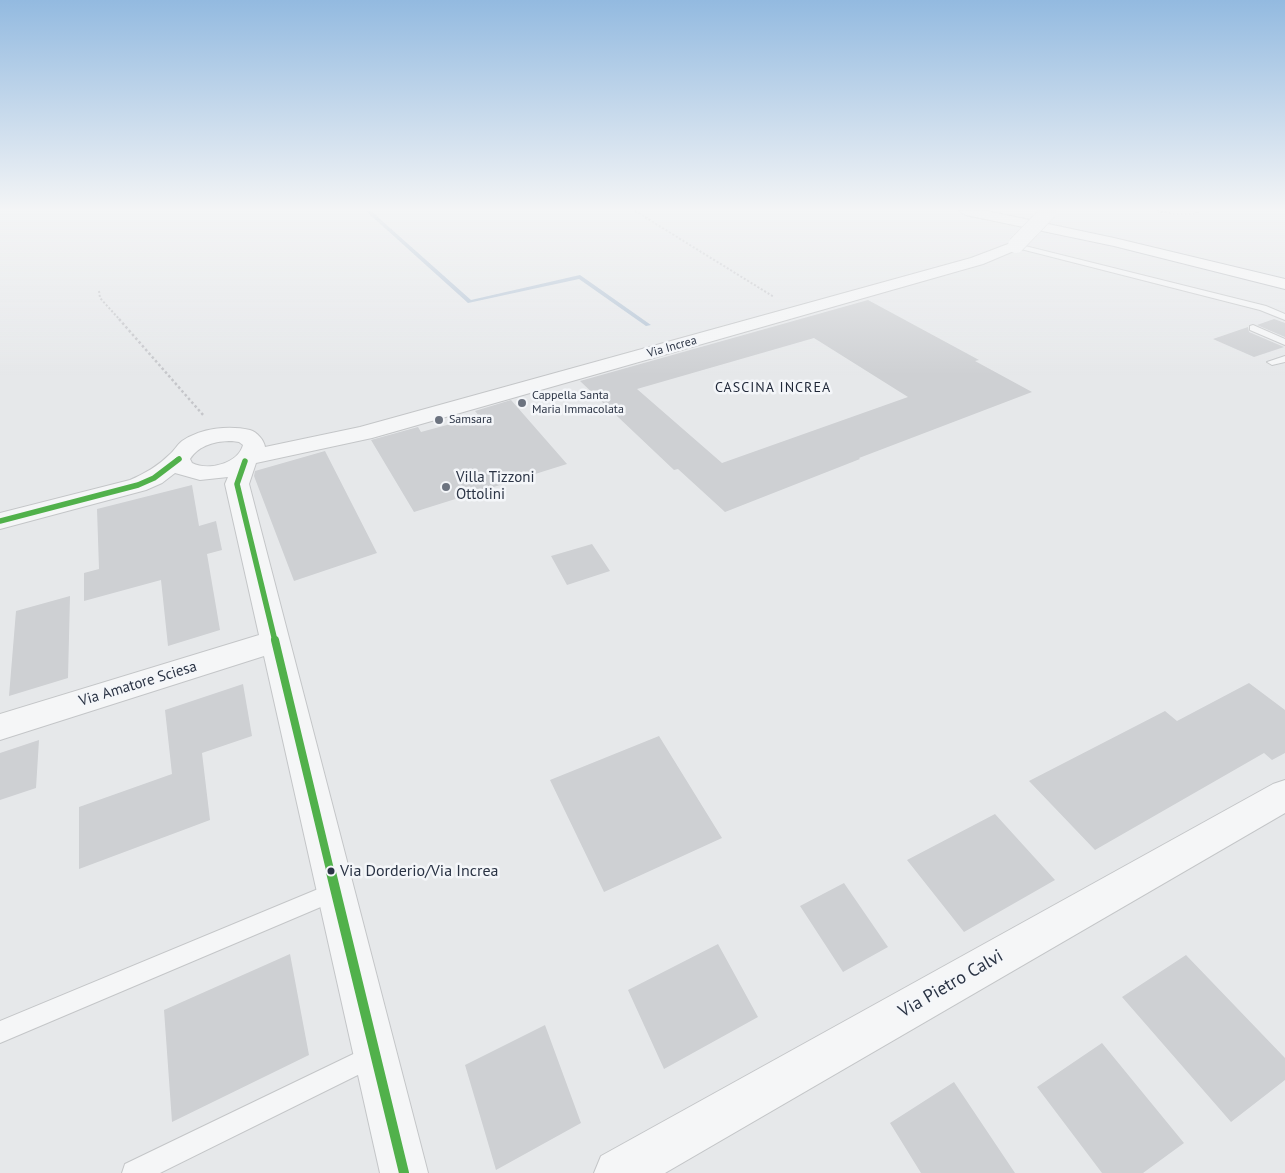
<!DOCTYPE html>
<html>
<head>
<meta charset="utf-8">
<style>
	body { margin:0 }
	canvas { display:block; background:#e6e8ea }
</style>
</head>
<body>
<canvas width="1285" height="1173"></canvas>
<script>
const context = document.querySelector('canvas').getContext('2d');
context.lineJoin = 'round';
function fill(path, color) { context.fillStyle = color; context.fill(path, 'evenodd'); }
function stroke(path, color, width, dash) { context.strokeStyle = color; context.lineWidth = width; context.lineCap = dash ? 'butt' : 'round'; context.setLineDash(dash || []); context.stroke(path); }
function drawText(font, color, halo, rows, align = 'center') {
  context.font = font + ' "PT Sans",sans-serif'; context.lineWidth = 5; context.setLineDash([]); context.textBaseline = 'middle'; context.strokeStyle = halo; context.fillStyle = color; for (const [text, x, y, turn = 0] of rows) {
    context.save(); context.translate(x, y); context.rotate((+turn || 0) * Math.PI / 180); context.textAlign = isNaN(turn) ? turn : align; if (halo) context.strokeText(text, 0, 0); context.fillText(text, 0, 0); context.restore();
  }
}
fill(new Path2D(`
	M366 211H371L471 300 580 275 651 325 646 326 579 279 468 303Z`), '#b4c4d5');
fill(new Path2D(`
	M868 300 979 360 975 361 1032 392 859 458 860 459 725 512 678 469 674 470 580 381ZM814 338 908 397 722 463 637 389Z
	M1274 319 1285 323V337L1257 325Z
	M1248 327 1249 332 1284 347 1254 357 1213 339Z
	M511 400 567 464 414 512 371 440 418 427 421 432 469 419 479 416 475 411Z
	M325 451 377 553 294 581 254 476 255 471Z
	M192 485 199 526 216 521 222 550 207 554 220 630 168 646 161 580 84 601V573L99 569 97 509Z
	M592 544 610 571 567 585 551 556Z
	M70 596 68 678 9 696 16 611Z
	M1249 683 1285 710V753L1272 760 1264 753 1095 850 1029 781 1165 711 1177 721Z
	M243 684 252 736 202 753 210 820 79 869V807L172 774 165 710Z
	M659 736 722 838 604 892 550 780Z
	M39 740 36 788 0 800V753Z
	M995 814 1055 880 964 932 907 860Z
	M844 883 888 947 843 972 800 906Z
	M718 944 758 1017 664 1069 628 990Z
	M290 954 309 1055 172 1122 164 1010Z
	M1186 955 1285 1058V1080L1231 1122 1122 997Z
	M545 1025 581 1123 496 1170 465 1065Z
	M1102 1043 1184 1143 1143 1173H1102L1037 1087Z
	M954 1082 1015 1173H921L890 1123Z`), '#ced0d3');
const service = new Path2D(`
	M1013 243 1266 306 1285 314V320L1260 310 1013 247Z
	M1253 325 1285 339V345L1250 330V326Z
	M1285 356V362L1272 365 1267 362Z
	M335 882 342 884 345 891 342 898 0 1043V1021Z
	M372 1045 380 1048 383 1056 380 1064 160 1173H122L125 1164Z`);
const minor = new Path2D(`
	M1016 241 1021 242 1023 245 1021 248 983 264 372 438 256 463 249 484 428 1173H380L264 656 0 740V714L259 635 225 484 228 477 200 480 175 473 162 483 146 490 0 529V513L130 480C144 474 158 466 169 455 174 451 177 445 182 441 201 428 229 425 250 430 257 432 264 440 265 447L360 427 971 258ZM232 441 239 442 243 445C238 464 208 471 192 463L190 459C199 445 216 441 232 441Z
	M1285 780V813L665 1173H594L601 1156 1273 784Z`);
const motorway = new Path2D(`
	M959 211H987L1114 238 1285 279V289L1114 246 966 215Z`);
stroke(service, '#c4c6c8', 2);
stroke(minor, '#c4c6c8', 2);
stroke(motorway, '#b8bbbf', 2);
stroke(new Path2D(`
	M635 211 774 297
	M1157 211 1172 214H1196L1198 211
	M99 291 100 298 120 320`), '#c5c6ca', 2, [2, 2]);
stroke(new Path2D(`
	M119 319 204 416`), '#c5c6ca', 2.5, [2.5, 2.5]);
fill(service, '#f5f6f7');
fill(minor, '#f5f6f7');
fill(motorway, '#f8f8f8');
const minorBridge = new Path2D(`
	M1016 245 1049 211`);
stroke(minorBridge, '#c4c6c8', 17, []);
stroke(minorBridge, '#f5f6f7', 16);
stroke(new Path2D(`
	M177 460 179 459`), '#51b14b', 4.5);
stroke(new Path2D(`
	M245 461 237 484 275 641
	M0 521 138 485 154 478 179 459`), '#51b14b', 5.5);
stroke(new Path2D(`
	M275 640 331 874`), '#51b14b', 8);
stroke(new Path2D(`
	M331 872 404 1173`), '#51b14b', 10);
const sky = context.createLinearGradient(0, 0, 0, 375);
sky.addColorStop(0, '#93bae0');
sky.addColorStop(0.56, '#f4f5f6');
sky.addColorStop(1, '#f4f5f600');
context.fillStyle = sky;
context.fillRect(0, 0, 1285, 375);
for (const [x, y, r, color] of [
	[522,403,5,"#6c737f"],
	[439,420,5,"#6c737f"],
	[446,487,5,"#6c737f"],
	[331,871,4.5,"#2b3445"]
]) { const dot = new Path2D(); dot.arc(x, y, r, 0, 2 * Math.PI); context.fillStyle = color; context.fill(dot); stroke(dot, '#f4f6f9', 2); }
drawText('12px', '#2b3445', '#f4f6f9', [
	["Via Increa",672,347,-16]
]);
drawText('12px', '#2b3445', '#f4f6f9', [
	["Cappella Santa",532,396],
	["Maria Immacolata",532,410],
	["Samsara",449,420]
], 'left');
context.letterSpacing = '1px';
drawText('14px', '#1d2536', '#f4f6f9', [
	["CASCINA INCREA",773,388]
]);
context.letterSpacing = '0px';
drawText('15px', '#2b3445', '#f4f6f9', [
	["Villa Tizzoni",456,478],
	["Ottolini",456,495]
], 'left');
drawText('15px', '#2b3445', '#f4f6f9', [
	["Via Amatore Sciesa",138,684,-17]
]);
drawText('16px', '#2b3445', '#f4f6f9', [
	["Via Dorderio/Via Increa",340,871]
], 'left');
drawText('18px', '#2b3445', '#f4f6f9', [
	["Via Pietro Calvi",951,984,-30]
]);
</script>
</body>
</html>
